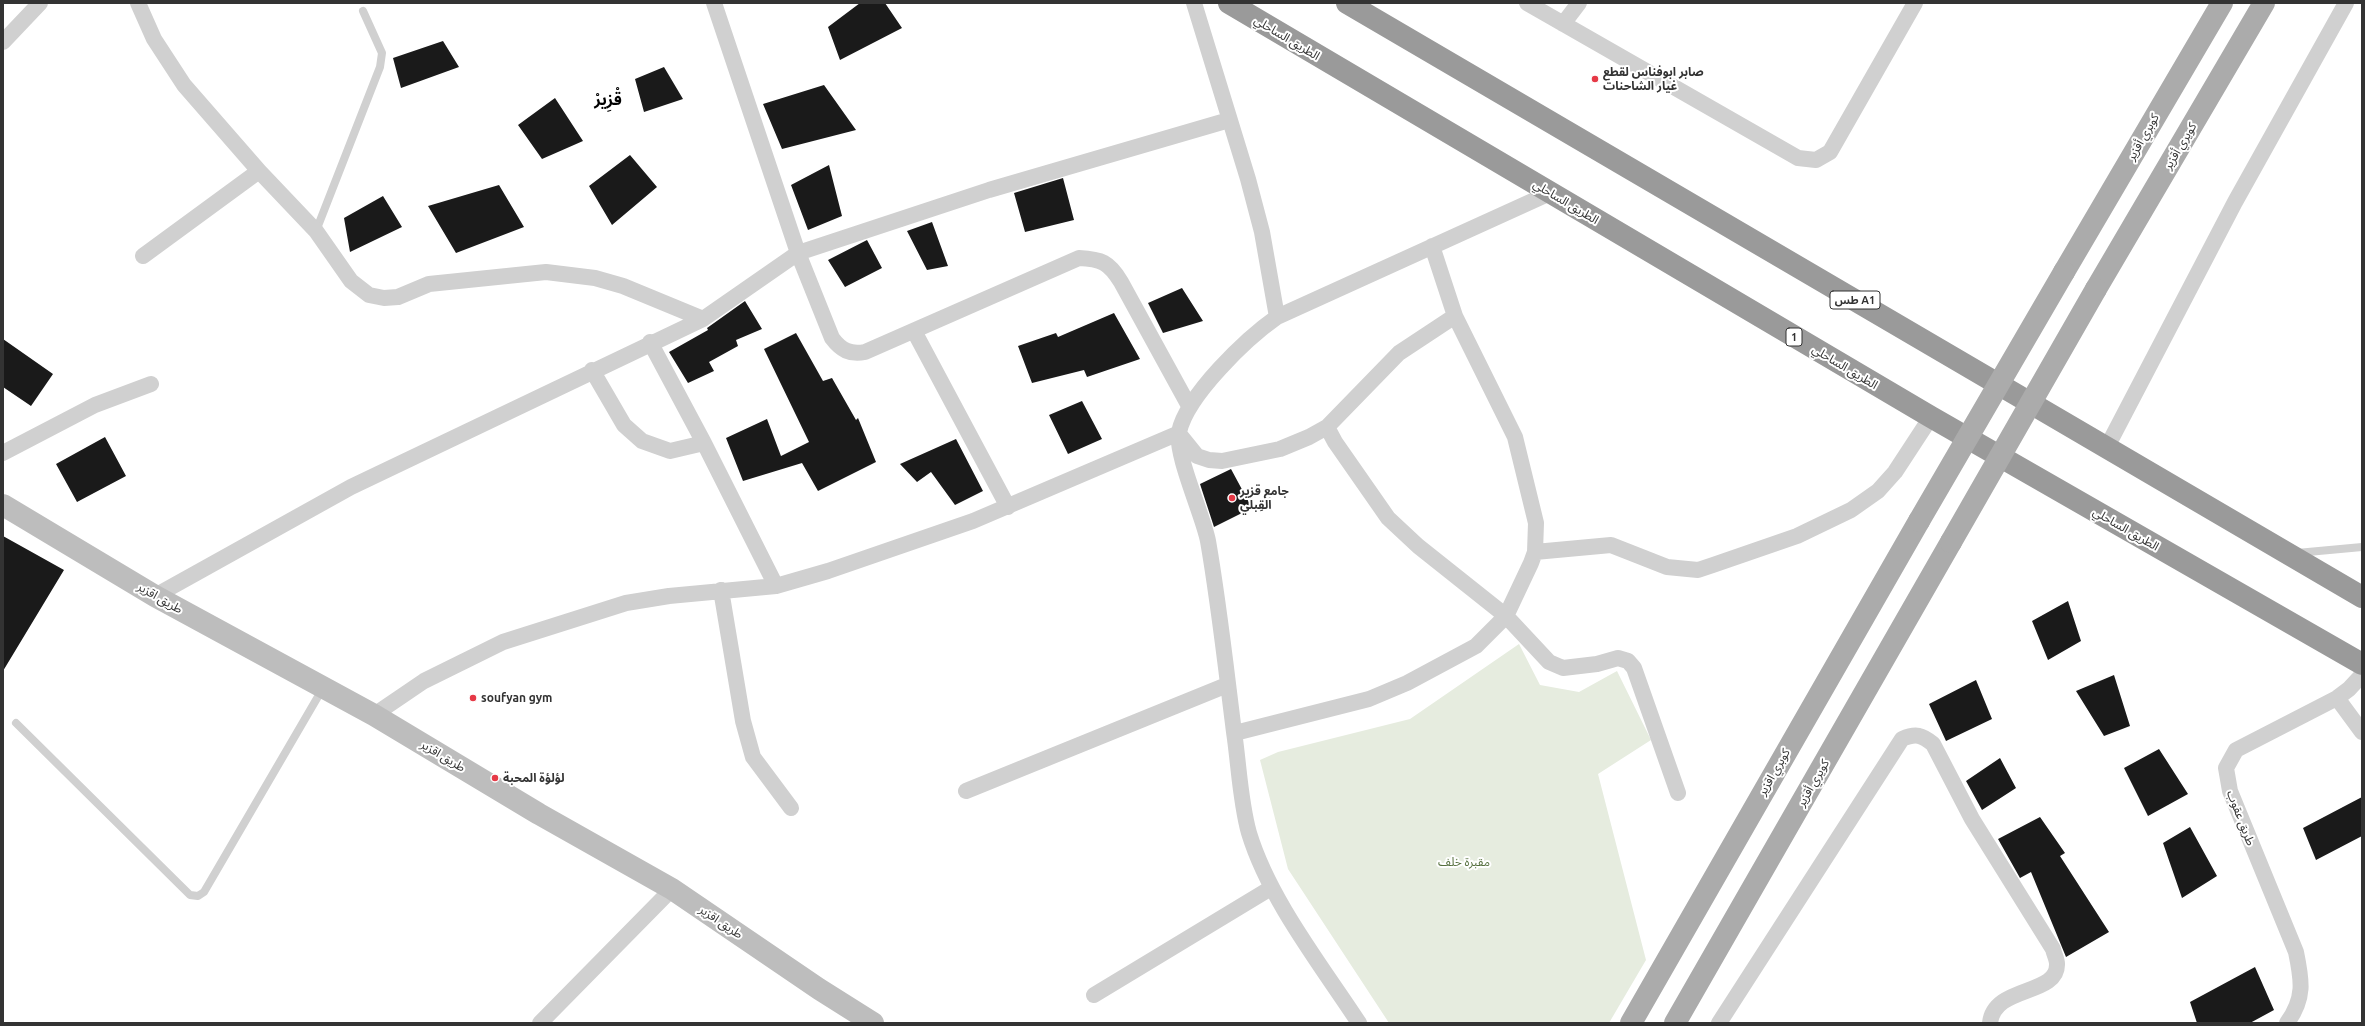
<!DOCTYPE html>
<html>
<head>
<meta charset="utf-8">
<style>
	body { margin:0 }
	#map { position:relative; width:2365px; height:1026px; overflow:hidden; background:#fff; font-family:Ubuntu,sans-serif }
	canvas { display:block }
	.frame { position:absolute; inset:0; border:4px solid #333; pointer-events:none }
</style>
</head>
<body>
<div id="map">
<canvas width="2365" height="1026"></canvas>
<div class="frame"></div>
</div>
<script>
const context = document.querySelector('canvas').getContext('2d');
context.lineJoin = 'round';
function fill(path, color) { context.fillStyle = color; context.fill(path, 'evenodd'); }
function stroke(path, color, width, dash) { context.strokeStyle = color; context.lineWidth = width; context.lineCap = dash ? 'butt' : 'round'; context.setLineDash(dash || []); context.stroke(path); }
function drawText(font, color, halo, rows, align = 'center') {
  context.font = font + ' Ubuntu,"Noto Sans Arabic",sans-serif'; context.lineWidth = 4; context.setLineDash([]); context.textBaseline = 'middle'; context.strokeStyle = halo; context.fillStyle = color; for (const [text, x, y, turn = 0] of rows) {
    context.save(); context.translate(x, y); context.rotate((+turn || 0) * Math.PI / 180); context.textAlign = isNaN(turn) ? turn : align; if (halo) context.strokeText(text, 0, 0); context.fillText(text, 0, 0); context.restore();
  }
}
fill(new Path2D(`
	M1519 644 1540 685 1579 692 1617 671 1651 740 1598 774 1646 960 1609 1023H1389L1288 869 1260 760 1278 752 1410 719Z`), '#e6ecdf');
fill(new Path2D(`
	M860 3H885L902 28 840 60 828 27Z
	M443 41 459 67 401 88 393 58Z
	M664 67 683 99 644 112 635 79Z
	M824 85 856 130 782 149 763 104Z
	M555 98 583 141 542 159 518 125Z
	M630 155 657 187 612 225 589 186Z
	M829 165 842 216 808 230 791 185Z
	M1063 178 1074 220 1025 232 1014 193Z
	M499 185 524 227 456 253 428 206Z
	M383 196 402 227 350 252 344 218Z
	M932 222 948 266 927 270 907 231Z
	M867 240 882 268 845 287 828 260Z
	M1182 288 1203 321 1163 333 1148 303Z
	M745 301 762 329 736 340 738 346 709 362 714 371 688 383 669 352 708 330 707 328Z
	M1114 313 1140 359 1087 377 1084 370 1032 383 1018 346 1056 333 1058 337Z
	M796 333 823 381 832 378 856 420 858 418 876 462 818 491 802 463 743 481 726 438 767 419 781 456 809 442 764 349Z
	M3 339 53 374 31 406 3 387Z
	M1082 401 1102 439 1068 454 1049 415Z
	M105 437 126 476 77 502 56 464Z
	M956 439 983 491 955 505 931 472 917 482 900 464Z
	M1231 469 1252 508 1214 527 1200 484Z
	M3 536 64 570 3 671Z
	M2068 601 2081 641 2048 660 2032 621Z
	M2114 675 2130 726 2104 736 2076 691Z
	M1976 680 1992 719 1946 741 1929 704Z
	M2159 749 2188 794 2148 816 2124 768Z
	M2000 758 2016 788 1982 810 1966 781Z
	M2362 797V836L2316 860 2303 828Z
	M2040 817 2065 853 2060 856 2109 932 2066 957 2031 872 2020 878 1998 839Z
	M2190 827 2217 876 2182 898 2163 843Z
	M2255 967 2274 1010 2250 1023H2197L2190 1002Z`), '#1a1a1a');
stroke(new Path2D(`
	M316 231 380 67 382 53 363 11
	M2297 553 2362 547
	M16 723 190 895 198 896 204 892 323 688`), '#d0d0d0', 8);
stroke(new Path2D(`
	M138 3 154 39 184 85 259 171 316 231 351 281 369 295 384 298 398 297 429 284 546 272 595 278 623 286 703 319
	M714 3 798 253 832 338C841 350 850 355 865 352L1079 258C1101 259 1109 262 1121 282L1189 406
	M1194 3 1248 179 1262 232 1277 317
	M1527 3 1798 158 1816 160 1830 152 1915 3
	M1563 24 1579 3
	M3 42 40 3
	M143 256 259 171
	M914 331 1008 507
	M650 342 704 443 776 586
	M592 370 624 425 642 441 670 451 704 443
	M1327 427 1335 442 1388 518 1418 546 1506 616 1549 662 1563 668 1597 664 1618 658 1628 661 1634 668 1678 793
	M1180 435 1197 456 1209 460 1222 461 1280 449 1309 437 1327 427 1399 353 1455 316
	M2107 447 2235 202 2346 3
	M3 453 95 405 151 384
	M1535 552 1611 545 1667 567 1698 570 1713 565 1797 536 1851 510 1878 491 1895 472 1931 417
	M721 590 743 721 753 757 791 808
	M155 596 351 487 703 319 798 253 989 190 1229 120
	M2337 698 2362 732
	M374 715 424 681 503 642 626 603 669 596 776 586 828 571 973 521 1179 433
	M1235 733 1369 699 1407 683 1476 646 1506 616 1531 563 1535 552 1536 523 1515 437 1455 316 1432 246
	M966 791 1227 685
	M1094 995 1271 888
	M540 1023 672 889
	M1359 1023C1321 965 1269 899 1249 833 1240 801 1239 765 1234 732 1226 669 1219 604 1208 541 1203 515 1175 455 1179 432 1187 395 1247 338 1277 317L1550 193
	M1719 1023 1902 739C1916 733 1922 735 1933 744L1972 819 2053 949C2054 954 2057 959 2057 964 2058 996 1994 985 1990 1023
	M2287 1023C2305 998 2302 981 2296 952L2230 791 2226 768 2236 750 2337 698 2349 689 2362 675`), '#d0d0d0', 16);
stroke(new Path2D(`
	M3 505 155 596 374 715 539 814 672 889 819 989 873 1023`), '#bdbdbd', 22);
stroke(new Path2D(`
	M2064 272 2222 3
	M2096 289 2264 3
	M1631 1023 1919 521
	M1675 1023 1951 542`), '#ababab', 22);
stroke(new Path2D(`
	M1229 3 1931 417 2362 664
	M1347 3 2362 597`), '#9a9a9a', 22);
stroke(new Path2D(`
	M1919 521 2064 272
	M1951 542 2096 289`), '#ababab', 22);
for (const [x, y, r, color] of [
	[1595,79,4,"#e63946"],
	[1232,498,4,"#e63946"],
	[473,698,4,"#e63946"],
	[495,778,4,"#e63946"]
]) { const dot = new Path2D(); dot.arc(x, y, r, 0, 2 * Math.PI); context.fillStyle = color; context.fill(dot); stroke(dot, '#fff', 1.5); }
for (const [x, y, w] of [
	[1855,300,50],
	[1794,337,16]
]) { const box = new Path2D(); box.roundRect(x - w / 2, y - 9, w, 18, 3); context.fillStyle = '#fff'; context.fill(box); stroke(box, '#333', 1); }
drawText('bold 11px', '#333', null, [
	["طس A1",1855,300],
	["1",1794,337]
]);
drawText('12px', '#333', '#fff', [
	["الطريق الساحلي",1287,38,31],
	["كوبري أقزير",2143,137,-60],
	["كويري أقزير",2180,146,-59],
	["الطريق الساحلي",1566,202,31],
	["الطريق الساحلي",1845,367,31],
	["الطريق الساحلي",2126,529,30],
	["طريق اقزير",160,598,30],
	["طريق اقزير",443,756,31],
	["كوبري اقزير",1774,772,-60],
	["كويري أقزير",1813,783,-60],
	["طريق عقوب",2241,818,69],
	["طريق اقزير",721,922,34]
]);
drawText('bold 12px', '#333', '#fff', [
	["صابر ابوفناس لقطع",1603,72],
	["غيار الشاحنات",1603,86],
	["جامع قزير",1240,491],
	["القِبلي",1240,505],
	["soufyan gym",481,698],
	["لؤلؤة المحبة",503,778]
], 'left');
drawText('12px', '#56703f', '#fff', [
	["مقبرة خلف",1464,862]
]);
drawText('bold 16px', '#000', '#fff', [
	["قْزِيرْ",608,100]
]);
</script>
</body>
</html>
